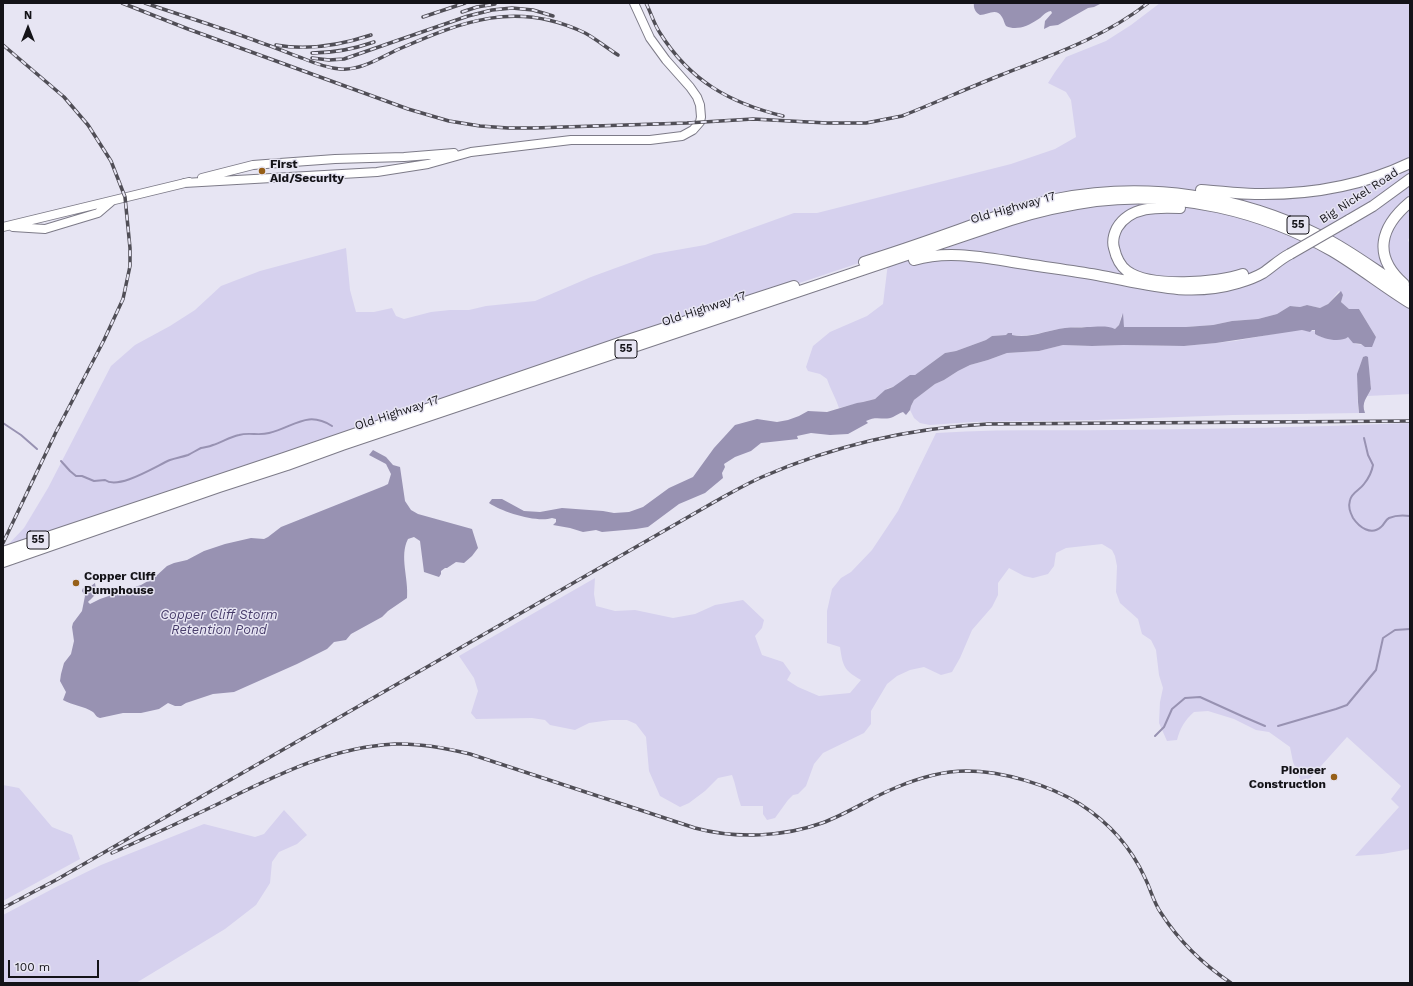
<!DOCTYPE html>
<html>
<head>
<meta charset="utf-8">
<style>
	body { margin:0 }
	#map { position:relative; width:1413px; height:986px; overflow:hidden; background:#e7e5f3; font-family:"Work Sans",sans-serif }
	canvas { display:block }
	.frame { position:absolute; inset:0; border:4px solid #141318; pointer-events:none }
	.north { position:absolute; left:8px; top:8px; width:40px; height:40px; -webkit-text-stroke:3px #e7e5f3; paint-order:stroke; rotate:0deg; font-size:11px; font-weight:700; line-height:16px; text-align:center; color:#141318 }
	.north::after { content:''; display:block; margin:auto; width:14px; height:18px; background:#141318; clip-path:polygon(50% 0,100% 100%,50% 72%,0 100%) }
	.scale { position:absolute; left:8px; top:960px; width:91px; height:18px; box-sizing:border-box; border:2px solid #141318; border-top:0; padding-left:5px; font-size:12px; line-height:14px; white-space:nowrap; color:#141318; -webkit-text-stroke:3px #e7e5f3; paint-order:stroke }
</style>
</head>
<body>
<div id="map">
<canvas width="1413" height="986"></canvas>
<div class="frame"></div>
<div class="north">N</div>
<div class="scale">100 m</div>
</div>
<script>
const context = document.querySelector('canvas').getContext('2d');
context.lineJoin = 'round';
function fill(path, color) { context.fillStyle = color; context.fill(path, 'evenodd'); }
function stroke(path, color, width, dash) { context.strokeStyle = color; context.lineWidth = width; context.lineCap = dash ? 'butt' : 'round'; context.setLineDash(dash || []); context.stroke(path); }
function drawText(font, color, halo, rows, align = 'center') {
  context.font = font + ' "Work Sans",sans-serif'; context.lineWidth = 3; context.setLineDash([]); context.textBaseline = 'middle'; context.strokeStyle = halo; context.fillStyle = color; for (const [text, x, y, turn = 0] of rows) {
    context.save(); context.translate(x, y); context.rotate((+turn || 0) * Math.PI / 180); context.textAlign = isNaN(turn) ? turn : align; if (halo) context.strokeText(text, 0, 0); context.fillText(text, 0, 0); context.restore();
  }
}
fill(new Path2D(`
	M1160 3H1410V236L1408 240 1410 245V292L1321 235 1133 191 874 258 3 550 24 528 48 488 111 366 135 345 170 326 195 310 221 286 260 271 346 248 350 290 356 312H374L392 308 396 316 404 319 431 312 450 310H469L486 306 535 301 591 277 654 254 705 245 794 213H817L1011 164 1055 149 1076 137 1071 100 1066 92 1048 83 1055 72 1066 57 1106 41 1131 25Z
	M1119 200 1223 208 1303 237 1410 304V394L1367 396C1371 392 1372 387 1370 382L1368 357H1363C1362 361 1361 363 1360 366 1357 374 1357 406 1359 413L1233 415 1097 420 972 422 930 425 920 423 914 418 910 410 911 406 914 400 935 384 944 380 958 371 970 365 988 360 1007 353 1039 351 1063 345 1092 346 1124 345 1184 346 1235 341 1289 331 1302 330 1316 331 1315 334C1325 340 1336 339 1348 337L1356 344 1364 345 1376 337 1359 309H1349L1341 302 1343 295 1339 291C1333 298 1329 305 1320 308L1307 305 1300 307 1290 306 1277 314 1258 319 1232 321 1213 325 1186 327H1124L1122 314 1119 325 1115 329C1099 327 1081 326 1065 328 1048 330 1029 338 1012 335V333H1008L1006 335 992 336 986 340 956 351 945 353 915 375 893 387 888 388 875 399 839 408C836 398 830 389 827 379L820 374 808 371 806 367 813 346 830 332 867 316 883 304 888 263 1011 220Z
	M1410 423V849L1382 854 1355 856 1399 807 1391 799 1401 786 1347 737 1303 786 1293 762 1290 747 1269 732 1256 730 1234 719 1208 711 1194 712C1185 720 1180 728 1177 740L1167 741 1159 723 1160 702 1163 688 1159 675 1156 650 1151 640 1142 634 1138 619 1120 603 1116 592 1117 566 1115 556 1112 550 1102 544 1066 548 1056 553 1054 566 1048 574 1033 578 1024 576 1009 568 998 583V595L992 607 972 630 960 658 952 672 941 675 924 667 910 670 897 676 887 684 871 711V724L864 733 823 753 814 764 806 786 798 794 793 795 788 800 775 818 767 820 763 814V806H741C737 795 736 785 732 775L718 778 705 791 689 803 680 807 660 796 649 771 646 737 636 724 627 720H611L589 723 575 730 550 725 545 720 532 718 476 719 471 713 478 691 474 678 459 656 595 578 594 594 596 606 615 611 635 610 673 618 695 614 715 605 743 600 764 620 762 628 755 636 762 655 783 662 791 673 787 680 798 687 819 696 850 693 861 680C844 670 843 667 840 647L827 643V611L832 589 841 578 851 572 872 550 898 511 936 433C996 429 1057 431 1117 430 1215 429 1312 427 1410 423Z
	M3 785 19 788 52 827 72 835 80 859 3 901Z
	M284 810 307 835 297 844 279 852 272 862 270 883 256 905 225 929 136 983H3V915L58 886 101 865 204 824 255 837 264 834Z`), '#d6d1ee');
fill(new Path2D(`
	M974 3H1102L1094 7 1088 8 1058 25 1050 26 1044 29 1045 21 1052 13 1051 11C1044 12 1043 17 1037 20 1028 26 1016 31 1006 26 1004 23 1004 20 1002 17 996 7 988 15 980 15 976 13 973 8 974 3Z
	M1341 291 1343 295 1341 302 1349 309H1359L1376 337 1372 347H1365L1361 344 1353 343 1348 337C1340 343 1323 339 1315 334V330H1312L1310 332 1302 330 1216 343 1184 346 1124 345 1092 346 1063 345 1039 351 1007 353 988 360 970 365 958 371 944 380 935 384 914 400 911 406 910 410 906 415 903 412C899 413 897 415 893 417 884 421 877 415 866 421L868 423 848 434 830 435 811 433 797 436 798 439 761 443 751 451 735 457 724 464 725 467 722 473 723 478 705 493 679 504 648 527 636 529 602 532 596 530 583 532 570 528 553 525 556 522V519L552 518C537 523 502 512 489 503L492 499H502L524 511 540 512 562 508 603 511 614 513 629 512 643 507 669 488 693 477 714 448 735 425 757 419 777 422 788 420 799 416 808 411 827 412 857 403 863 402 875 399 885 390 893 387 910 375H915L945 353 956 351 986 340 992 336 1006 335 1008 333H1012V335C1029 339 1048 330 1065 328 1072 327 1080 328 1087 327 1096 327 1107 325 1115 329L1119 325 1123 313 1124 327H1186L1213 325 1232 321 1258 319 1277 314 1290 306 1300 307 1307 305 1320 308 1328 304Z
	M1366 356 1368 357 1371 389C1367 398 1361 402 1365 413H1359L1358 402 1357 374 1363 357Z
	M373 450 386 457 393 465 400 467 405 501 411 510 418 514 472 529 478 548 472 556 464 563 456 562 447 568H445L441 571V574L439 577 424 572 420 541 414 537 408 539C399 556 409 579 407 598L388 611 382 617 351 634 346 640 334 642 327 649 297 664 234 692 213 694 186 703 181 706H175L168 703 159 709 141 713H123L100 718C96 717 96 715 93 712 84 706 72 705 63 700L66 692 60 681 61 674 64 663 71 654 74 641 72 627 73 623 82 611 85 596 82 591 83 588 87 589 95 583C97 595 95 595 88 602L90 604 100 599 141 585 155 577 167 566 174 563 187 560 204 551 225 544 251 538 264 539 268 537 281 527 384 486 388 484 391 474 386 464 369 455Z`), '#9892b2');
stroke(new Path2D(`
	M3 423 21 435 37 449
	M1364 438 1368 455 1373 465C1372 471 1368 479 1364 484 1360 490 1352 492 1350 500 1348 507 1350 512 1353 518 1359 527 1371 536 1381 527 1384 525 1385 520 1389 518 1396 515 1403 515 1410 516
	M61 461 70 471 76 476H82L94 481 105 480C119 490 156 466 170 460 176 458 182 457 188 455 192 453 197 450 201 448 205 447 209 447 213 445 222 442 230 437 239 435 249 432 259 436 269 433 294 427 307 410 332 426
	M1278 726 1336 709 1347 705 1376 670 1383 638 1395 630 1410 629
	M1155 736 1164 727 1172 709 1185 698 1200 697 1244 717 1265 726`), '#9892b2', 2);
const minor = new Path2D(`
	M202 178 253 165 266 164 335 159 404 157 454 153
	M184 183 377 172 428 164 471 152 571 140H650L682 136 693 130 700 122 701 117 700 105 697 97 690 87 666 60 650 38 634 3
	M3 227 189 182
	M13 227 45 229 98 213 112 201`);
const major = new Path2D(`
	M1201 190C1219 191 1237 194 1255 194 1309 195 1362 186 1410 163
	M1180 208C1158 207 1130 206 1117 228 1114 234 1112 241 1114 248 1116 257 1119 265 1127 271 1150 288 1218 283 1243 274
	M1349 220 1373 206 1410 179
	M914 260C944 251 976 256 1007 261 1037 266 1067 270 1097 275 1146 284 1188 298 1238 283 1245 281 1256 277 1263 273 1272 267 1280 259 1290 254
	M864 262C893 253 922 243 950 233 985 220 1020 207 1056 199 1146 181 1239 195 1321 236 1352 251 1380 274 1410 292
	M1404 284C1372 256 1380 227 1410 202
	M3 552 284 458 628 340 794 286
	M3 562 219 487 287 465 342 445 1011 220C1039 211 1067 205 1096 201 1177 191 1262 211 1332 251 1359 267 1384 287 1410 303`);
stroke(minor, '#7d7b88', 10);
stroke(major, '#7d7b88', 12);
stroke(minor, '#fff', 8);
stroke(major, '#fff', 10);
const rail = new Path2D(`
	M122 3 188 29 408 109 449 121 480 126 508 128H534L687 123 753 119 827 123H866L902 116C935 103 968 88 1001 75 1052 55 1105 37 1148 3
	M145 3C183 16 222 28 259 42 274 47 288 53 302 58 314 63 327 68 340 69 361 71 381 57 399 49 463 21 517 0 585 33 596 39 607 48 618 55
	M646 3C651 13 654 24 660 33 690 81 730 103 783 116
	M462 12 477 7 495 4
	M423 17 465 3
	M3 45 64 97 88 125 111 161 125 197 130 248V266L123 299 104 340 56 432 3 543
	M276 45C309 51 341 45 371 35
	M312 53C334 53 354 49 374 42
	M312 58 329 60 344 59 468 16 492 10 512 8 533 10 553 16
	M112 853C150 836 187 819 224 801 279 774 333 747 395 744 421 743 446 748 470 754L695 828C736 839 783 837 822 823 847 814 870 798 895 788 916 779 943 771 966 771 1003 771 1049 785 1080 804 1108 822 1131 847 1145 878 1151 890 1153 901 1161 913 1179 941 1204 965 1231 983
	M3 908 56 880 716 501C731 493 746 484 762 477 833 446 910 428 988 424L1410 421`);
stroke(rail, '#504e56', 3.5);
stroke(rail, '#e7e5f3', 2, [6]);
const majorBridge = new Path2D(`
	M1290 254 1349 220`);
stroke(majorBridge, '#7d7b88', 12, []);
stroke(majorBridge, '#fff', 10);
for (const [x, y, r, color] of [
	[262,171,4,"#965f18"],
	[76,583,4,"#965f18"],
	[1334,777,4,"#965f18"]
]) { const dot = new Path2D(); dot.arc(x, y, r, 0, 2 * Math.PI); context.fillStyle = color; context.fill(dot); stroke(dot, '#e7e5f3', 1.5); }
for (const [x, y, w] of [
	[1298,225,22],
	[626,349,22],
	[38,540,22]
]) { const box = new Path2D(); box.roundRect(x - w / 2, y - 9, w, 18, 3); context.fillStyle = '#e7e5f3'; context.fill(box); stroke(box, '#141318', 1); }
drawText('bold 11px', '#141318', null, [
	["55",1298,225],
	["55",626,349],
	["55",38,540]
]);
drawText('bold 12px', '#141318', '#e7e5f3', [
	["First",270,164],
	["Aid/Security",270,178],
	["Copper Cliff",84,576],
	["Pumphouse",84,590],
	["Pioneer",1326,770,"right"],
	["Construction",1326,784,"right"]
], 'left');
drawText('12px', '#141318', '#e7e5f3', [
	["Big Nickel Road",1359,196,-33],
	["Old Highway 17",1013,208,-16],
	["Old Highway 17",704,309,-18],
	["Old Highway 17",397,413,-18]
]);
drawText('italic 13px', '#483d6b', '#e7e5f3', [
	["Copper Cliff Storm",219,615],
	["Retention Pond",219,630]
]);
</script>
</body>
</html>
